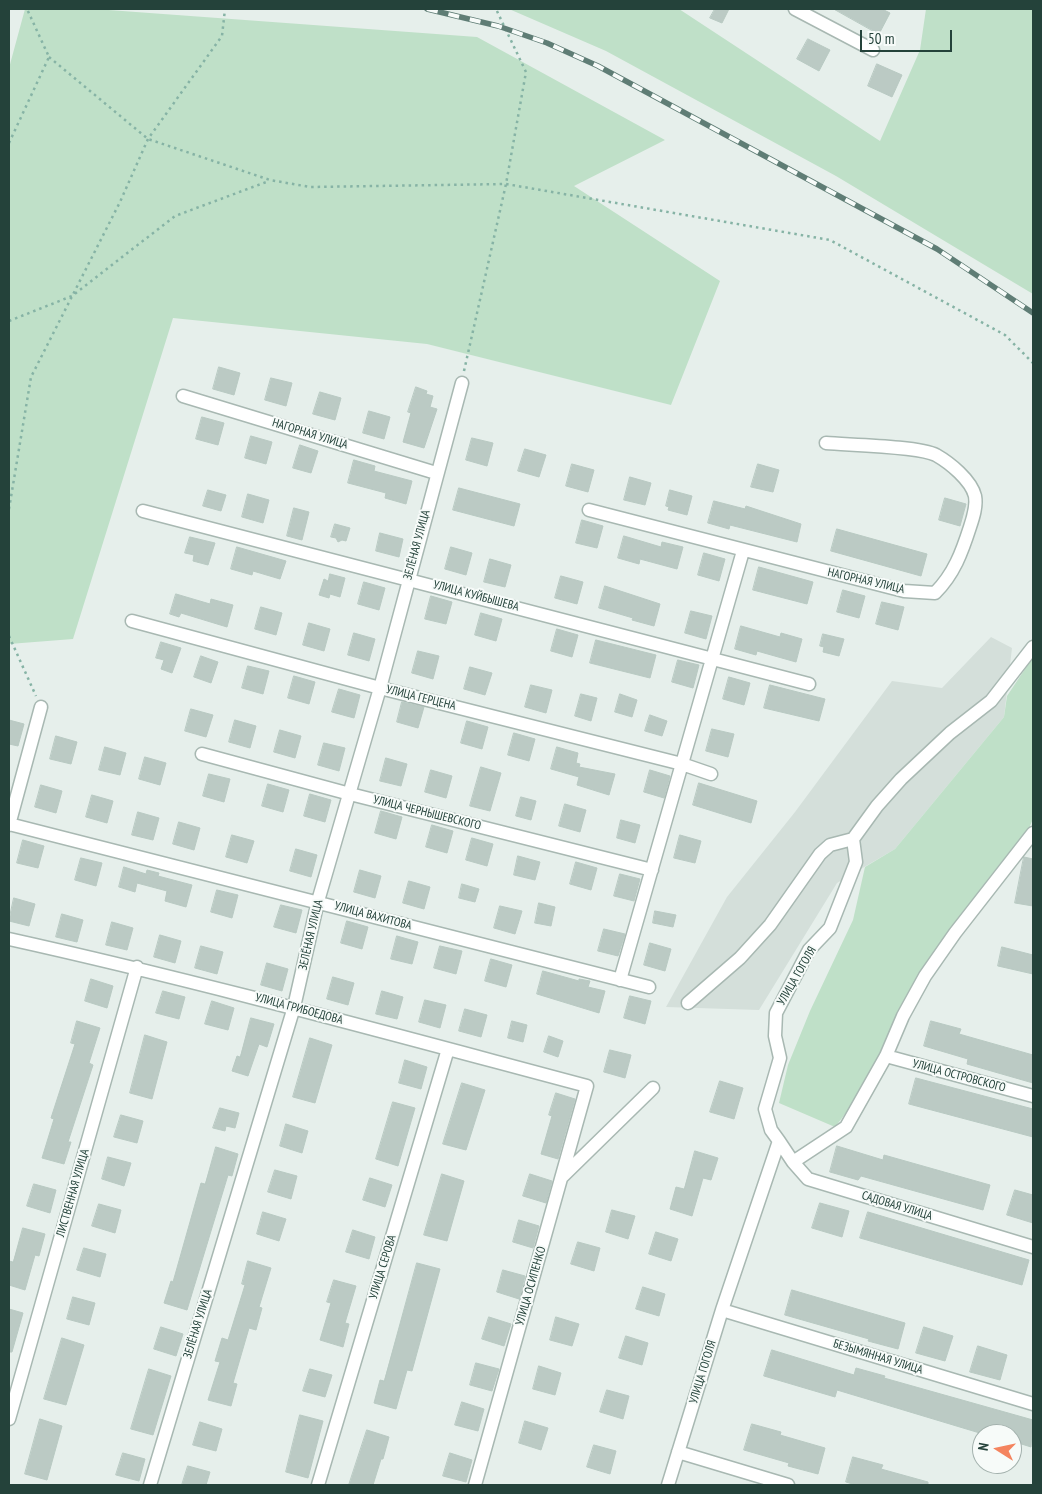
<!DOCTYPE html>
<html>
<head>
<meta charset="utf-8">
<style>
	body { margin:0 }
	#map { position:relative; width:1042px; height:1494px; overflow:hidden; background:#e6efeb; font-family:"PT Sans Narrow",sans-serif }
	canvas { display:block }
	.frame { position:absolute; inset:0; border:10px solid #24423a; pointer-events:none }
	.north { position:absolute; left:972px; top:1424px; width:50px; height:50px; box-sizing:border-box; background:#f7fbf9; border:1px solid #a3b1ad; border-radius:50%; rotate:280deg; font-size:14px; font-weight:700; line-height:20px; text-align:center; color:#24423a }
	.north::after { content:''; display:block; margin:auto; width:18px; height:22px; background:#f4845f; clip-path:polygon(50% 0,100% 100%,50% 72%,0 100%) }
	.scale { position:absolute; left:860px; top:30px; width:92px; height:22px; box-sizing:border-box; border:2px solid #24423a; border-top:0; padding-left:6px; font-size:15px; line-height:18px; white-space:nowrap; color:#24423a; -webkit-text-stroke:4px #f7fbf9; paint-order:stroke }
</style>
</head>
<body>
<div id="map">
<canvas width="1042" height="1494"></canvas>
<div class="frame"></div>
<div class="north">N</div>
<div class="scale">50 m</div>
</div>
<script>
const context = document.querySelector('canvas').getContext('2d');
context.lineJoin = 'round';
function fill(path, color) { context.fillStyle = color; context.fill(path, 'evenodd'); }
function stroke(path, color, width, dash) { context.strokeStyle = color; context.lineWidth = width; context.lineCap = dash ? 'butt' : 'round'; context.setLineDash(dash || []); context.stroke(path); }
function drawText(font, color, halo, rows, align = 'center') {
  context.font = font + ' "PT Sans Narrow",sans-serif'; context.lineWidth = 4; context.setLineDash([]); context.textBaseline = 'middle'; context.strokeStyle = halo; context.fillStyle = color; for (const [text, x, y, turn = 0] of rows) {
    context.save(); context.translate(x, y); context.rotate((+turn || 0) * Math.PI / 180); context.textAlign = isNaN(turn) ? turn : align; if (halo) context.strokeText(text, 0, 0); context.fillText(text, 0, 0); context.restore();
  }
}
fill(new Path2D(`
	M991 637 1012 648 1004 717 895 849 837 883 759 1010 666 1007 727 897 795 812 892 681 942 688Z`), '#d4dfda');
fill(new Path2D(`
	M25 9H95L477 37 665 140 574 186 720 281 671 405 427 344 173 318 73 639 9 644V68Z
	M509 9H679L880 141 920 50 926 9H1033V294L836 176 606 51Z
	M1033 657V819L1029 828C985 882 942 937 908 998 883 1041 867 1089 835 1127L779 1103 788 1065 810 1011 853 920 865 867 895 849 1004 717 1007 696Z`), '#bfe0c8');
const building = new Path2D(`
	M715 9H729L722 23 710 18Z
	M834 9H882L890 13 879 34Z
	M808 39 830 50 819 71 797 59Z
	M877 64 902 75 892 97 868 86Z
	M219 367 240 373 234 395 213 389Z
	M271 378 292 383 286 406 265 400Z
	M416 387 427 391 426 394 433 396 430 407 437 409 424 448 403 442 411 413 408 412Z
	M320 392 341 398 335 420 313 414Z
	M369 411 390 417 384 439 363 433Z
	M202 417 224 423 218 445 196 439Z
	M251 436 272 442 266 464 245 458Z
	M472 438 493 443 487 466 466 460Z
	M300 445 318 451 311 473 293 468Z
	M525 449 546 455 539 477 518 471Z
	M354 460 375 466 374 471 412 481 406 504 385 498 386 493 348 483Z
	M572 464 594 470 588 492 566 486Z
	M758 464 779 470 773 492 751 487Z
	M630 477 651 483 645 505 624 500Z
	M459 488 520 504 514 526 453 510Z
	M208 490 226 495 221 511 203 506Z
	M670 490 692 496 687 515 668 510 669 507 666 506Z
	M248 494 269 500 263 523 242 517Z
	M945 498 966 504 960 526 939 520Z
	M714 501 745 509 746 506 801 524 797 542 730 525 729 529 708 523Z
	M294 508 309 512 302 540 287 536Z
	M582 520 603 526 597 548 576 543Z
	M335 524 350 528 346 541 342 540 338 542 336 538 331 537Z
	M837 529 927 554 921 576 831 551Z
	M380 533 403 539 399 557 376 551Z
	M624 536 661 547 662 542 683 547 677 569 640 559 639 564 618 558Z
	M190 537 215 543 208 565 193 561 194 555 185 553Z
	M237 547 286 561 280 579 253 571 252 575 231 569Z
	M451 547 472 553 466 575 445 569Z
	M704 553 725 559 719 581 698 575Z
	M490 559 511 565 505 587 484 582Z
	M759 567 813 582 807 604 753 590Z
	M330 574 345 578 340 597 330 594 329 598 319 595 324 579 328 581Z
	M561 576 583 582 577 604 555 598Z
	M364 582 385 588 379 610 358 604Z
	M605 586 660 604 654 626 632 620 633 618 599 608Z
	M843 590 865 596 859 618 837 612Z
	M176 594 210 604 211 599 233 605 227 627 181 613 179 617 170 614Z
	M431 596 452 602 446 624 425 619Z
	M882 602 904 607 898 630 876 624Z
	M261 607 282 613 276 635 255 629Z
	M691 611 712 616 706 639 685 633Z
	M481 613 502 619 496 641 475 635Z
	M309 623 330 629 324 651 303 645Z
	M741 626 780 637 781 633 802 639 796 662 757 651 756 655 735 649Z
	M557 629 578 635 572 657 551 651Z
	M354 633 375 639 369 661 348 655Z
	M823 634 844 639 839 656 823 652 824 647 820 646Z
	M596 640 656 655 650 678 590 663Z
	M161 642 181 648 172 673 161 669 164 660 156 658Z
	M418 651 439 656 433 679 412 673Z
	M201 656 218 662 211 683 194 677Z
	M678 660 699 665 693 688 672 682Z
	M248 666 269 671 263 694 242 688Z
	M470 667 492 673 485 695 464 689Z
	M294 676 315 682 309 704 288 698Z
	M729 677 750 683 744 705 723 699Z
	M531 685 552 690 546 713 525 707Z
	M770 685 825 699 819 721 764 708Z
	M339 689 360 695 354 718 332 712Z
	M581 694 597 698 591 721 575 716Z
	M620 694 637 700 632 717 615 712Z
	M402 702 424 707 418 728 397 722Z
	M191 709 213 715 206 737 185 731Z
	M650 715 667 721 662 736 645 731Z
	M9 720 24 724 18 746 9 744Z
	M235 720 256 726 250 748 229 742Z
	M467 721 488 727 482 749 461 743Z
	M712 729 734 734 728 757 706 751Z
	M280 730 301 736 295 758 274 752Z
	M514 733 535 739 529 761 508 755Z
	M56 736 77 742 71 764 50 759Z
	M324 743 345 748 339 771 318 765Z
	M105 747 126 753 120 775 99 770Z
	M557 747 578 753 576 763 580 764 579 767 615 774 609 795 577 785 579 777 551 769Z
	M145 757 166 763 160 785 139 779Z
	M386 758 407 764 401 786 380 781Z
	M481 767 501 773 490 811 470 806Z
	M431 770 452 776 446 798 425 792Z
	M650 770 670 776 664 798 644 792Z
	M209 774 230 779 224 802 203 796Z
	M699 783 757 801 751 823 693 805Z
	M268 784 289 790 283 812 262 806Z
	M41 785 62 791 56 813 35 807Z
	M310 794 331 800 325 822 304 816Z
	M92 795 113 801 107 823 86 817Z
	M521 797 536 801 531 820 516 816Z
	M565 804 586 810 580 832 559 826Z
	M381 811 402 817 396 839 375 833Z
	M138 812 159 818 153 840 132 835Z
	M621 820 640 825 635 843 617 838Z
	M179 822 200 828 194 850 173 844Z
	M432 825 453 831 447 853 426 847Z
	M232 835 254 841 247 863 226 857Z
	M680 835 701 841 695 863 674 858Z
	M472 838 493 844 487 866 466 860Z
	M23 840 44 846 38 868 17 863Z
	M296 849 317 855 311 877 290 871Z
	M518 856 540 862 535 880 514 875Z
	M1024 857 1033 859V906L1015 903Z
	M81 858 102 863 96 886 75 880Z
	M576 862 597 868 591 890 570 884Z
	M124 867 146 874 147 870 159 873 158 876 192 885 186 907 165 901 167 891 137 883 135 892 119 887Z
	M360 870 381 876 375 898 354 892Z
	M620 874 640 879 634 901 614 896Z
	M409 881 430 887 424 909 403 903Z
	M462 884 479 889 475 902 459 898Z
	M217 890 238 895 232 918 211 912Z
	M14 898 35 904 29 926 9 921Z
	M539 903 555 907 551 926 535 923Z
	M281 905 302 910 296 933 274 927Z
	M500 906 522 911 515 934 494 928Z
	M655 911 676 915 673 927 653 923Z
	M62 914 83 920 77 942 56 937Z
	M347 921 368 927 362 949 341 943Z
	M112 922 133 928 127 950 106 945Z
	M604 929 625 934 618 956 598 951Z
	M160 935 181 941 175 963 154 957Z
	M397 936 418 942 412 964 391 959Z
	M650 943 671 949 665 971 644 965Z
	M201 946 223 952 217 974 195 968Z
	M440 946 462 951 456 974 434 968Z
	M1002 947 1033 955V974L998 966Z
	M491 959 512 965 506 987 485 981Z
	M267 963 288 969 282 991 261 985Z
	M543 971 579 981V979L590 981 588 987 605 991 599 1013 537 994Z
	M333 977 354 983 348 1005 327 999Z
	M91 979 113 986 107 1008 85 1001Z
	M163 991 185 997 179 1019 156 1013Z
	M382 991 403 997 397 1019 376 1014Z
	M630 996 651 1001 645 1024 624 1018Z
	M425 1000 446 1005 440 1028 419 1022Z
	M212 1001 234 1008 228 1030 205 1024Z
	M465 1009 487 1015 481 1037 459 1031Z
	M251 1018 274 1024 267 1047 259 1044 248 1076 232 1071 237 1056 240 1057Z
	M77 1021 100 1028 89 1063 93 1065 68 1142H71L64 1164 42 1158 54 1119 51 1118 75 1044 71 1043Z
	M512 1021 527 1025 523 1042 508 1038Z
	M931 1021 961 1029 959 1034 1033 1055V1083L967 1064 968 1059 924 1046Z
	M145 1035 167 1042 152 1099 130 1093Z
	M549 1036 563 1041 558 1057 544 1052Z
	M310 1038 332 1045 315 1103 293 1097Z
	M610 1050 631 1055 625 1078 604 1072Z
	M405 1060 427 1067 421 1089 399 1083Z
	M916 1078 1033 1109V1137L909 1104Z
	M720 1081 743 1088 734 1119 710 1112Z
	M462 1083 485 1090 466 1150 443 1144Z
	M556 1093 575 1099 558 1159 541 1154 552 1116 549 1115Z
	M393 1102 415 1108 398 1166 376 1159Z
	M220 1108 239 1113 235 1128 226 1126 225 1131 213 1128Z
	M121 1115 143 1121 137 1143 114 1137Z
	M286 1124 308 1131 302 1153 280 1146Z
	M837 1146 883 1160 884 1155 990 1185 983 1210 861 1176 858 1180 830 1172Z
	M216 1147 238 1154 232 1176 228 1175 187 1310 164 1303 171 1281 173 1282 201 1183 205 1184Z
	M695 1151 718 1158 711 1180 703 1178 692 1216 670 1209 676 1187 684 1189Z
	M108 1157 131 1163 124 1186 102 1179Z
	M275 1170 297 1176 291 1199 268 1192Z
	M442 1174 464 1181 447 1241 424 1235Z
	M530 1174 552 1181 546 1203 523 1196Z
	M370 1178 392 1185 385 1207 363 1200Z
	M34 1184 56 1190 50 1213 27 1206Z
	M1015 1190 1033 1195V1223L1007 1215Z
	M820 1203 849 1211 842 1237 812 1228Z
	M99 1204 121 1210 115 1233 92 1226Z
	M612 1210 635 1216 628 1239 606 1232Z
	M263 1212 286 1219 279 1241 257 1234Z
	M868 1212 1029 1260 1022 1285 860 1238Z
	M519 1220 539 1226 533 1248 513 1242Z
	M23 1228 45 1234 39 1256 35 1255 25 1290 9 1285V1261L13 1262Z
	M353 1230 375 1237 369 1259 346 1252Z
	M656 1232 678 1239 671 1261 649 1254Z
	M578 1242 600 1248 594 1271 571 1264Z
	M84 1248 106 1254 100 1277 77 1270Z
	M248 1261 271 1268 259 1307 262 1308 256 1330 249 1328 233 1383 237 1384 231 1406 208 1400 220 1362 215 1361 222 1338 228 1340 245 1285 242 1284Z
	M417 1263 440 1269 412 1371 407 1370 396 1409 374 1403 380 1380 384 1381Z
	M503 1270 525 1276 519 1299 497 1292Z
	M334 1280 356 1286 345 1323 349 1324 343 1347 320 1340 331 1303 327 1302Z
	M643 1287 665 1294 659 1316 636 1309Z
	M792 1290 905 1323 898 1349 868 1341 869 1339 785 1315Z
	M73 1297 95 1303 89 1325 67 1319Z
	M9 1309 23 1313 12 1352H9Z
	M489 1317 511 1324 504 1346 482 1339Z
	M556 1317 579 1324 572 1346 550 1340Z
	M161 1327 183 1334 176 1356 154 1349Z
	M924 1327 953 1336 945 1361 916 1353Z
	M626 1336 648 1343 642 1365 619 1358Z
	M62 1338 84 1345 66 1405 44 1399Z
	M978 1346 1007 1355 1000 1380 970 1372Z
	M772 1350 854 1375 856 1368 885 1376 884 1378 1033 1420 1031 1447 1012 1441V1434H983L837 1390 835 1397 764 1376Z
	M476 1363 499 1369 492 1391 470 1385Z
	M539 1366 561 1373 555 1395 533 1389Z
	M149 1369 171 1376 153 1435 131 1429Z
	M310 1369 332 1375 325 1397 303 1391Z
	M607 1390 629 1396 623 1419 600 1412Z
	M462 1402 484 1409 478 1431 455 1425Z
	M300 1415 323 1421 308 1478 286 1472Z
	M40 1419 62 1426 47 1480 25 1474Z
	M525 1421 548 1428 541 1450 519 1443Z
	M200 1422 222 1429 216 1451 193 1445Z
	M752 1424 781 1432 780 1435 825 1448 818 1474 788 1466 789 1463 744 1450Z
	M367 1430 389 1437 383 1459H381L373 1485H349Z
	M594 1445 616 1451 610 1474 587 1467Z
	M123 1453 145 1459 139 1481 116 1475Z
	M450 1453 472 1460 466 1482 443 1476Z
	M853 1457 883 1465 881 1469 928 1482V1485H856L846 1482Z
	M188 1466 210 1472 206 1485H182Z`);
fill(building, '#bbcac4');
stroke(building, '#b8c9c2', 1);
const minor = new Path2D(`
	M795 9 873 50
	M183 396 436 473
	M589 510 904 591 935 593C954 574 962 552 970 527 973 518 977 506 975 496 971 480 950 463 936 455 919 446 849 445 826 443
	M143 511 809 684
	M132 621 380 688 682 764 711 774
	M202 754 350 794 652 870
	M9 824 649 987
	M9 825 41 707
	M9 939C203 982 395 1035 587 1086L475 1485
	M620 980 743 551
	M688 1003 740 958 770 925 820 854 830 845 853 839
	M886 1056 1033 1096
	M779 1141 793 1162 808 1179 1033 1247
	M793 1162 846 1127 886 1056 903 1016 925 976 955 933 1033 833
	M562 1177 653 1088
	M722 1310 1033 1404
	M9 1419 137 967
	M678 1452 788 1485
	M150 1485 294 1007 318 901 380 688 462 383
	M318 1485 448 1049
	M668 1485 722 1310 779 1141 771 1130 765 1109 780 1058 775 1036 776 1013 809 950 830 928 856 862 853 839 877 806 901 779 950 733 991 701 1033 647`);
stroke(minor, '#a8b8b2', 15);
stroke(new Path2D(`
	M49 57 148 139 270 180 310 187 506 184 830 240 1005 335 1033 363
	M9 143 49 57 27 9
	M9 321 72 296 175 216 269 181
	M464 371 506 184 526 72 496 9
	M9 509 31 377 120 202 148 139 222 36 225 9
	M9 636 36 696`), '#86b3a5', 2.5, [2.5, 4]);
stroke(minor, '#fff', 12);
const rail = new Path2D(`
	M427 9 498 26 547 43 598 66 937 249 1033 313`);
stroke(rail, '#5f7d75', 5.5);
stroke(rail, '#f7fbf9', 4, [11]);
drawText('12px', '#24423a', '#f7fbf9', [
	["НАГОРНАЯ УЛИЦА",310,434,17],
	["ЗЕЛЁНАЯ УЛИЦА",417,545,-75],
	["НАГОРНАЯ УЛИЦА",866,581,13],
	["УЛИЦА КУЙБЫШЕВА",476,596,15],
	["УЛИЦА ГЕРЦЕНА",421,698,14],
	["УЛИЦА ЧЕРНЫШЕВСКОГО",427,813,14],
	["УЛИЦА ВАХИТОВА",373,916,15],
	["ЗЕЛЁНАЯ УЛИЦА",311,935,-77],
	["УЛИЦА ГОГОЛЯ",797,976,-60],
	["УЛИЦА ГРИБОЕДОВА",299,1009,15],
	["УЛИЦА ОСТРОВСКОГО",959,1076,15],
	["ЛИСТВЕННАЯ УЛИЦА",73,1193,-74],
	["САДОВАЯ УЛИЦА",897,1206,17],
	["УЛИЦА СЕРОВА",383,1267,-73],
	["УЛИЦА ОСИПЕНКО",531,1286,-74],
	["ЗЕЛЁНАЯ УЛИЦА",198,1324,-73],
	["БЕЗЫМЯННАЯ УЛИЦА",878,1357,17],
	["УЛИЦА ГОГОЛЯ",703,1372,-73]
]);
</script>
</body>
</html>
